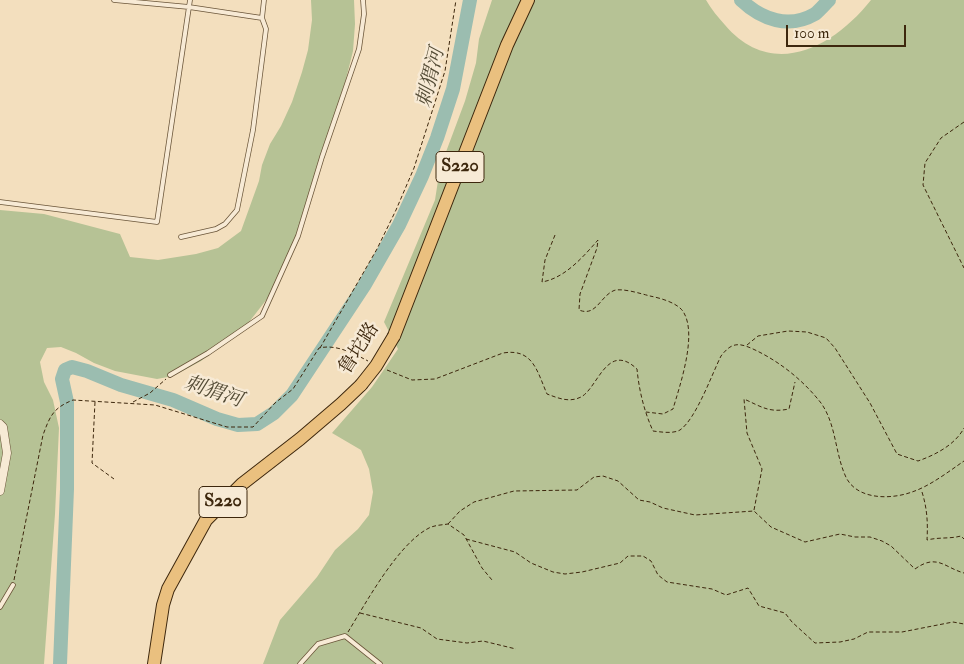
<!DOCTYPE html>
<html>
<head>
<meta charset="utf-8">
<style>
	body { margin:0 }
	#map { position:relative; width:964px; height:664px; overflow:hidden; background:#f3dfbe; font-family:"IM FELL Double Pica",serif }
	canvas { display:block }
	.scale { position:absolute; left:786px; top:25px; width:120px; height:22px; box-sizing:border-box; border:2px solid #3d270d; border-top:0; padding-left:6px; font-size:15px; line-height:18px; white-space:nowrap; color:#3d270d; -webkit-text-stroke:4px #f7ead5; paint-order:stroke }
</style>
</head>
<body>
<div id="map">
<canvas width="964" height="664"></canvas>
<div class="scale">100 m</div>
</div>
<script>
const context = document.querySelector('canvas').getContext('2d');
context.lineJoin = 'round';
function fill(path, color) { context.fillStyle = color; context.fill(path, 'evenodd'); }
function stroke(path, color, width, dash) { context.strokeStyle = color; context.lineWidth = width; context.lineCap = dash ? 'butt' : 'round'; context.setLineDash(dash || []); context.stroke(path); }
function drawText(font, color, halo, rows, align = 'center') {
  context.font = font + ' "IM FELL Double Pica","Noto Serif SC",serif'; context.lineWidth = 5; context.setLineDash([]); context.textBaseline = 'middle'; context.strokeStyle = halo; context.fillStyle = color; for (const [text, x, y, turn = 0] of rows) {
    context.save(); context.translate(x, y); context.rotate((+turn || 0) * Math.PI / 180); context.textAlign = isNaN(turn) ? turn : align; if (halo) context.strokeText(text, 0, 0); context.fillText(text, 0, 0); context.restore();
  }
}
fill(new Path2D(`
	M311 0H354L355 24 353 51 346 79 308 196 300 231 291 257 267 299 249 322 201 361 173 376 157 379 115 371 94 363 76 353 61 347 47 348 40 362 44 382 53 400 59 428 55 514 44 664H0V210L44 214 120 234 130 257 158 260 196 254 218 248 241 231 259 181 262 165 270 144 281 126 292 102 302 72 308 50 312 20Z
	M492 0H706C711 9 718 17 725 25 772 80 833 48 871 0H964V664H263L280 620 317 577 335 550 358 529 369 515 373 492 369 469 361 450 332 433 372 387 398 349 384 322 435 200 440 168 465 101 476 63 479 39Z`), '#b6c295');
stroke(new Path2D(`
	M741 0C762 20 789 29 815 14 820 10 825 4 829 0
	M60 664 67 489V402L62 379 65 370 72 367 87 371 121 385 173 400 217 419 238 425 257 424 274 413 292 395 364 286 399 225 422 176 437 138 453 89 470 0`), '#9bbdb0', 14);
const service = new Path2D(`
	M114 0 189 7 262 18 264 0
	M0 202 157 222 190 0
	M181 237 216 229 225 224 237 210 253 130 266 29 262 18
	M170 375 208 353 262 316 298 236 322 157 359 49 364 14 363 0
	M0 607 13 585
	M300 664 318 644 345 636 380 664`);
const minor = new Path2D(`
	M0 424 3 427 7 453 0 491`);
const primary = new Path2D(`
	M394 336 507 45 528 0
	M154 664 163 605 168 589 206 520 242 484 300 439 341 404 361 385`);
stroke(service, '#6a5539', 5.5);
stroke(minor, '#6a5539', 9);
stroke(primary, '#3d270d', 14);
stroke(new Path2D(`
	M964 122 941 138 925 163 923 185 964 268
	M555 235 545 260 542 282C565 278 583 257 598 240L597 248 580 294 579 310C596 317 600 297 613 291 620 287 642 294 650 296 660 298 679 303 684 313 697 336 680 385 673 409L663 414 646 412
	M747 345 758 336 788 331 807 332 826 338 835 348 870 403 897 454 918 461C935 455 955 445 964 428
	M320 348 377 249 396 210 414 168 445 71 456 0
	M387 370 412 380 435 379 503 353C533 348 537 371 547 394 558 398 569 403 581 397 598 388 607 341 637 369 639 390 644 411 653 431 661 432 673 434 680 430 696 419 712 374 721 356 731 343 738 342 753 349 779 361 803 380 821 403 836 424 835 452 845 475 855 500 890 500 912 492 930 486 948 472 964 461
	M95 402 92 463 114 479
	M133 402 150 393 166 379
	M922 492C927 508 928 522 927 540 939 537 950 539 961 536L964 539
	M754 510 762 469 747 433 744 399C762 407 769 413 789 409L795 382
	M448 524 460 511 474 502 514 491 577 490 594 477 603 476 618 481 639 500 650 502 663 508 695 515 754 511 771 527 805 542 840 534 855 537H870L882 541 891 546 915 569C937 553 945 568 964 573
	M466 539 515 552 531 563 553 572 565 574 582 572 620 563 628 556H643L651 561 658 575 667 582 712 589 726 595 748 588 759 606 785 613 792 622 815 643 840 642 854 639 868 632H902L953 622 964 624
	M14 580 43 435C50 416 53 408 73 400L155 405 227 427H253L275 403 293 389 319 348C336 344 353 353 368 361
	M360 613 421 628 437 639 467 643 483 641 516 649
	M348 632C367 601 398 544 429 528 435 525 442 525 448 524L464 535 482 568 492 580`), '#3d270d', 1, [4, 2.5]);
stroke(service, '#f7ead5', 4);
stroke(minor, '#f7ead5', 8);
stroke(primary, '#eac07f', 12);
const primaryBridge = new Path2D(`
	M361 385 376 366 394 336`);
stroke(primaryBridge, '#3d270d', 14, []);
stroke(primaryBridge, '#eac07f', 12);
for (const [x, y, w] of [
	[460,167,48],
	[223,502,48]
]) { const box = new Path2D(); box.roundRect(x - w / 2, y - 15.5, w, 31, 4); context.fillStyle = '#f7ead5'; context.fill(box); stroke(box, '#3d270d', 1); }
drawText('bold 18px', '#3d270d', null, [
	["S220",460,167],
	["S220",223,502]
]);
drawText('19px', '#3d270d', '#f7ead5', [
	["鲁坨路",360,349,-57]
]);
drawText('italic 20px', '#544c36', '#f7ead5', [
	["刺猬河",432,78,-76],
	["刺猬河",213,393,18]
]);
</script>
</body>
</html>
